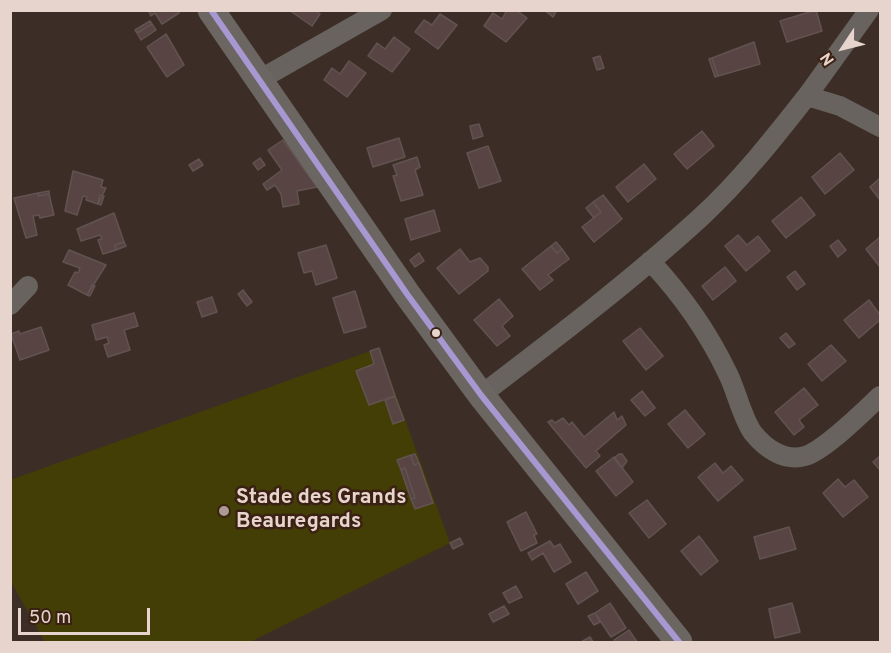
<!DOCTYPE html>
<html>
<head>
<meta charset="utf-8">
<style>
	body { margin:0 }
	#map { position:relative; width:891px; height:653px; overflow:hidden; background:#3c2e27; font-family:Overpass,sans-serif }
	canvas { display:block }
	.frame { position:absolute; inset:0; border:12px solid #e7d5cd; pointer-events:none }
	.north { position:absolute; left:813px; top:18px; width:60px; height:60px; -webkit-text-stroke:4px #3b2014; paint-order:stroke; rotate:235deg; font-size:16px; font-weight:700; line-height:24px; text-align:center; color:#e7d5cd }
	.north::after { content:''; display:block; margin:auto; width:21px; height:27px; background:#e7d5cd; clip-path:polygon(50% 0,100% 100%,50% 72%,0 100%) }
	.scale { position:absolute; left:18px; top:608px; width:132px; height:27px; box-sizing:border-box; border:3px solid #e7d5cd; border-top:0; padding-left:8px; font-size:18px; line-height:21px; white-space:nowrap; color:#e7d5cd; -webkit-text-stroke:4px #3b2014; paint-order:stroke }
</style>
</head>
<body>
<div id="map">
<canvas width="891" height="653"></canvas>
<div class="frame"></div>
<div class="north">N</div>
<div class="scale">50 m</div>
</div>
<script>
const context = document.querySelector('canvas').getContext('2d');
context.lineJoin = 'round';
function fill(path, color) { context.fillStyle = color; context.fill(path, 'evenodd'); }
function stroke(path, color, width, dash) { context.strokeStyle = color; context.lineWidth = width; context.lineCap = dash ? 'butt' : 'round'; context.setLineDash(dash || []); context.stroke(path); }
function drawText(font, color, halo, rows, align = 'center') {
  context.font = font + ' Overpass,sans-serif'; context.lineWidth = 5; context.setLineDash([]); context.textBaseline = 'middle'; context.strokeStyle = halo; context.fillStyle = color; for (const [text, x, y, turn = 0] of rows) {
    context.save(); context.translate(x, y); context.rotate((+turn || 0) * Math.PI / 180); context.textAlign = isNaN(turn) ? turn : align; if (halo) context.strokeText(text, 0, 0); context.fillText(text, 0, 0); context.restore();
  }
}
fill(new Path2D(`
	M379 348 450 543 250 642H45L11 582 10 480Z`), '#423e06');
const building = new Path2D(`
	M148 10H178L179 13 162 24 155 13 151 16Z
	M289 10H315L320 14 312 26Z
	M507 10H516L527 18 506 42 484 26 493 13 502 19Z
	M544 10H557L553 17Z
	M816 10 822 31 787 42 780 21Z
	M440 14 457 25 438 49 415 32 424 20 432 25Z
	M150 21 152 24 137 33 135 30Z
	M152 24 156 30 141 40 137 33Z
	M166 34 184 65 167 77 147 47Z
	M394 37 410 49 392 72 368 56 377 43 385 49Z
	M754 42 760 64 718 76 712 58Z
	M600 56 604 68 597 70 593 58Z
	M712 58 718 76 715 77 709 59Z
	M349 61 366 73 347 97 324 80 332 68 340 74Z
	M479 124 483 136 473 139 470 126Z
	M702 131 714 146 687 169 674 154Z
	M399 138 405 157 373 167 367 148Z
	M283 140 317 187 297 191 299 204 283 207 281 194 275 185 267 190 263 184 282 170 268 150Z
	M488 146 501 181 479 188 467 153Z
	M840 153 854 170 825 194 812 177Z
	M417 157 420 167 415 170 423 195 401 201 393 176 397 175 393 165Z
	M260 158 265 165 258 170 253 163Z
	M199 159 203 165 193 171 189 165Z
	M644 164 656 179 628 202 616 187Z
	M73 171 103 180 101 187 106 188 98 204 86 200 87 197 83 196 77 215 65 211Z
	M880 178V200L870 187Z
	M49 191V194L38 196V193Z
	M38 193V196L49 194 54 215 40 218 39 215 33 216 37 235 26 238 14 198Z
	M100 195 104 196 101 205 98 204Z
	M603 195 622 219 594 242 582 227 601 212 593 202Z
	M801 197 815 215 786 238 772 221Z
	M593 202 601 212 594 218 586 208Z
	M434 210 440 231 411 240 405 219Z
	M114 213 124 242 115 245 116 250 103 254 98 240 102 239 100 235 81 241 77 229Z
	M738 235 747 245 758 236 770 251 746 271 725 246Z
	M880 237V267L866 249Z
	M838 240 846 250 838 257 830 246Z
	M124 242 126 246 116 250 115 245Z
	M556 242 562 249 557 253 551 246Z
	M326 245 337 278 316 285 312 271 304 273 298 253Z
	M551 246 557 253 562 249 569 259 548 275 553 280 540 290 522 269Z
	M460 249 470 262 480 258 488 267V271L459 294 437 268Z
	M69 250 106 265 87 295 68 285 75 272 78 273 80 268 63 262Z
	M419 253 424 261 415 267 410 260Z
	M725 267 736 281 713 300 702 286Z
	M795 271 805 284 797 290 787 277Z
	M92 285 95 286 90 296 87 295Z
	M243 290 252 302 247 306 238 294Z
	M355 291 366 327 344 333 333 298Z
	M212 297 217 312 202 317 197 302Z
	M499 299 513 316 502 326 510 336 497 346 474 320Z
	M869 300 880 315V320L859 338 844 320Z
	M134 313 138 326 124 330 130 350 108 357 104 345 109 343 107 337 96 340 92 325Z
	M41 327 49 350 20 360 11 334 19 331 20 334Z
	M640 328 663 356 646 370 623 341Z
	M786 333 795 344 789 348 780 338Z
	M831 345 846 361 822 381 808 364Z
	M379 348 395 396 369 405 356 371 374 364 370 351Z
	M804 388 818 405 799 420 804 427 794 435 775 412Z
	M642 391 655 408 645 416 631 400Z
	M395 396 404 420 393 424 385 400Z
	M685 410 705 434 688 448 668 424Z
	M614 412 617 420 622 416 626 425 596 451 600 456 586 468 548 422 552 420 555 423 563 418 569 425 572 422 584 437Z
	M415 454 419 463 414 465 411 455Z
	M619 454H622L627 461 622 468 614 458Z
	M411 455 414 465 419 463 433 503 415 509 411 499 415 498 405 468 401 470 397 460Z
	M880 456V470L873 462Z
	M614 457 633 482 616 496 596 471Z
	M715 463 723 473 731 466 743 480 718 501 698 477Z
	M405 468 415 498 411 499 401 470Z
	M838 479 845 487 854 480 868 497 843 517 823 493Z
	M647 500 666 524 649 538 629 513Z
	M526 512 537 534 534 535 537 543 521 551 507 522Z
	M789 527 796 549 760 559 754 537Z
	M699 536 718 561 701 575 681 551Z
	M460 538 463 544 453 549 450 543Z
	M550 541 554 547 560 544 571 562 554 572 543 553 532 560 528 553Z
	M586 572 598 591 578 604 566 584Z
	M516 586 522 597 509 603 503 593Z
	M610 603 626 628 611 637 595 613Z
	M792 603 800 632 775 638 769 609Z
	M504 606 509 614 493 622 489 614Z
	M595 613 600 622 594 625 588 616Z
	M629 630 637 642H615L614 640Z
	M590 637 593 642H581Z`);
fill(building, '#584543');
stroke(building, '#615351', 1.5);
stroke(new Path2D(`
	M259 80 382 10
	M807 96 869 10
	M650 261C682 295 708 332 728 374 736 390 743 420 753 433 765 448 784 462 805 456 825 450 863 412 880 396
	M10 305 28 286
	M481 395C556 338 632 280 701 217 741 180 774 138 807 96L840 106 880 127`), '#68635e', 20);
stroke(new Path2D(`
	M211 10 407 294 481 395 679 642`), '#6b6661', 27);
stroke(new Path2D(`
	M211 10 407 294 481 395 679 642`), '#a898d1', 6);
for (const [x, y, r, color] of [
	[436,333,5,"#e7d5cd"],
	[224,511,6,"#ab9b93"]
]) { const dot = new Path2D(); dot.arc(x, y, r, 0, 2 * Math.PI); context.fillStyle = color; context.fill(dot); stroke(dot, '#3b2014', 2); }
drawText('bold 21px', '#e7d5cd', '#3b2014', [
	["Stade des Grands",236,499],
	["Beauregards",236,523]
], 'left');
</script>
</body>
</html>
